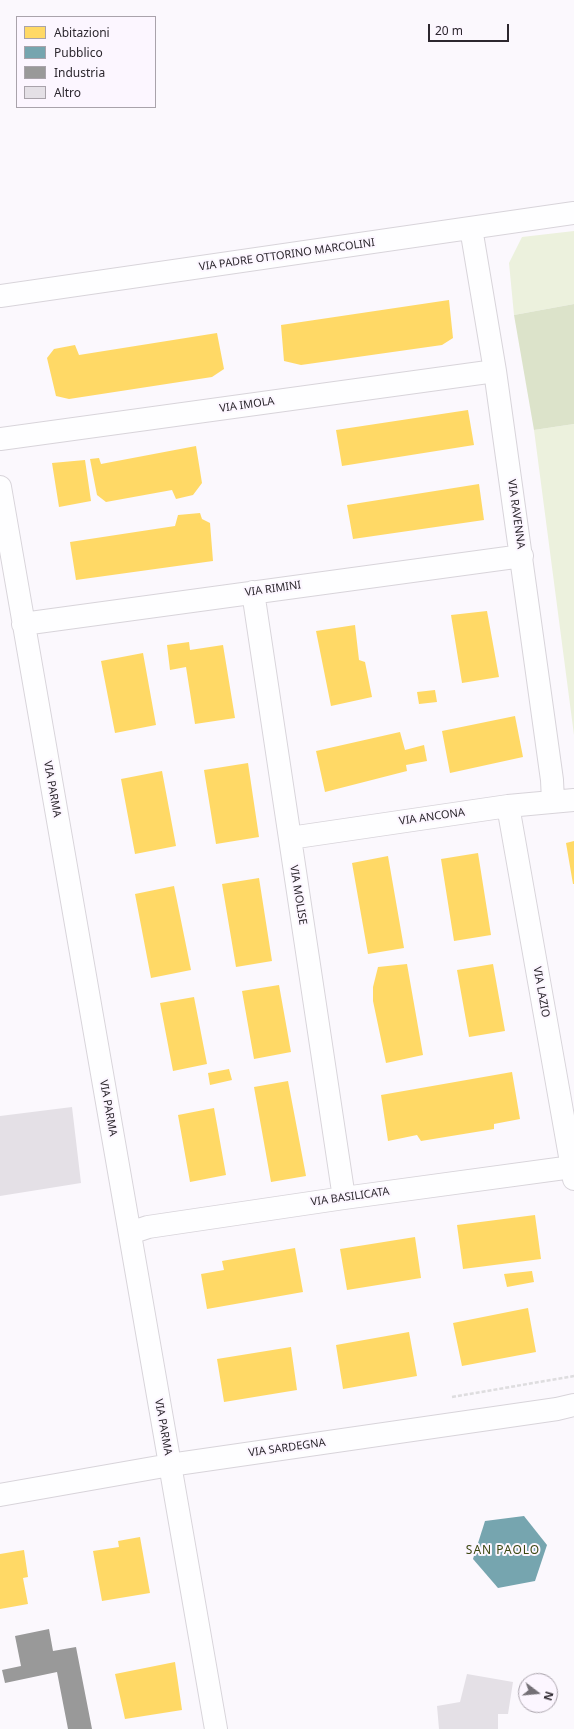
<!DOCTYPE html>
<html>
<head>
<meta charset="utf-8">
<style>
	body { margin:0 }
	#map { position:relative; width:574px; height:1729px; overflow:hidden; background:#fbf8fd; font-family:"Noto Sans",sans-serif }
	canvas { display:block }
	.legend { position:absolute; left:16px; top:16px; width:140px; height:92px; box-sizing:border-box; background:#fcf6ff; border:1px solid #a9a3ab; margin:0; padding:5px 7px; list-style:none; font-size:12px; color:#2c272e }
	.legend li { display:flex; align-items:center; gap:8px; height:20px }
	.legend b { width:20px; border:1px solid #a9a3ab }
	.north { position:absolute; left:518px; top:1673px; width:40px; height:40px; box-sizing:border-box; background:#fcf6ff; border:1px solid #a9a3ab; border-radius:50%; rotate:106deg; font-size:11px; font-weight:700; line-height:16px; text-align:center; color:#2c272e }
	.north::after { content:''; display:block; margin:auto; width:14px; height:18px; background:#747076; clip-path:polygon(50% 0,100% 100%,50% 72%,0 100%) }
	.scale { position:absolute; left:428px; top:24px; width:81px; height:18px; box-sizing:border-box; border:2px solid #2c272e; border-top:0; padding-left:5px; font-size:12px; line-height:14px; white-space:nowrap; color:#2c272e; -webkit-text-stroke:3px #fcf6ff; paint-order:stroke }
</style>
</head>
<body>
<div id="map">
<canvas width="574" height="1729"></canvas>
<ul class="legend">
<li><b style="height:11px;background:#ffd966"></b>Abitazioni</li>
<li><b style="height:11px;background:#76a5af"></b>Pubblico</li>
<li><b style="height:11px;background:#999"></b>Industria</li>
<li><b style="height:11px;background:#e4e0e6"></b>Altro</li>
</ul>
<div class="north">N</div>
<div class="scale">20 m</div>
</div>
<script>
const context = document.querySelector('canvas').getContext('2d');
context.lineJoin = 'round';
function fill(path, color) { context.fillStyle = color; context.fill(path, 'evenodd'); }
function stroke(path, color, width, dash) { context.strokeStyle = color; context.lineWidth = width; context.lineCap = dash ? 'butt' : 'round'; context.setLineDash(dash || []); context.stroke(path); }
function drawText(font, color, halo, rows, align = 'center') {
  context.font = font + ' "Noto Sans",sans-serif'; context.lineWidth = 4; context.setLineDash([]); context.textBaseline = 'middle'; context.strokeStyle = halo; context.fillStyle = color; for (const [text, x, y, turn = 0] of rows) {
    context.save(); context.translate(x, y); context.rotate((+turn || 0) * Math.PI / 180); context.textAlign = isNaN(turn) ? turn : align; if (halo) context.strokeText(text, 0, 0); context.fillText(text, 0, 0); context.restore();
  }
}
fill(new Path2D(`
	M574 231V304L514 315 509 263 522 237Z
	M574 424V735L534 430Z`), '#ecf1dd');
fill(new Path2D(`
	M574 304V424L534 430 514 315Z`), '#dce3ca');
fill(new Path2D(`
	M449 300 453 338 442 345 301 365 284 361 281 325Z
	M217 333 224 369 212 377 69 399 56 396 47 358 54 349 75 345 79 355Z
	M468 410 474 445 342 466 336 430Z
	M196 446 202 483 193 495 176 499 172 490 106 502 97 495 90 459 99 458 101 464Z
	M85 460 91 501 59 507 52 463Z
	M479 484 484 520 353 539 347 505Z
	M200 513 202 519 210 523 213 561 76 580 70 542 175 526 178 515Z
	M487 611 499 677 462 683 451 615Z
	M355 625 359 660 365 662 372 697 331 706 316 631Z
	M189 642 190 650 223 645 235 718 195 724 186 667 170 670 167 645Z
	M143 653 156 725 115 733 101 661Z
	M435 690 437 702 419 704 417 692Z
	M515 716 523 757 450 773 442 731Z
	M400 732 405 750 424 745 427 761 406 765 407 771 325 792 316 751Z
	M248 763 259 837 216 844 204 770Z
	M162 771 176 846 135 854 121 779Z
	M574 841V884H573L566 843Z
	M478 853 491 935 454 941 441 859Z
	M388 856 404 948 368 954 352 863Z
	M259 878 272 961 236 967 222 884Z
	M174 886 191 970 151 978 135 894Z
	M407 964 423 1055 386 1063 373 1001V987L378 967Z
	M493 964 505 1031 469 1037 457 970Z
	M279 985 291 1052 254 1059 242 991Z
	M194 997 207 1064 173 1071 160 1003Z
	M229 1069 232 1080 210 1085 208 1073Z
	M512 1072 520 1119 494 1124V1129L421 1141 417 1135 388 1141 381 1095Z
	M288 1081 306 1176 271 1182 254 1087Z
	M214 1108 226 1175 190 1182 178 1115Z
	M535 1215 541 1259 463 1269 457 1225Z
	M415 1237 421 1278 347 1290 340 1249Z
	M295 1248 303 1292 207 1309 201 1274 224 1270 222 1261Z
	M532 1271 534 1282 507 1287 504 1274Z
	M528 1308 536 1352 462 1366 453 1323Z
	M409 1332 417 1376 343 1389 336 1345Z
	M291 1347 297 1390 224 1402 217 1359Z
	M140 1537 150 1593 102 1601 93 1551 119 1547 118 1541Z
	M24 1550 28 1577 23 1578 28 1604 0 1609V1554Z
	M175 1662 182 1710 125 1719 115 1674Z`), '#ffd966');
fill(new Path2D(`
	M524 1516 547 1545 535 1581 498 1588 473 1559 485 1521Z`), '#76a5af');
fill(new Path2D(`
	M49 1629 53 1651 76 1647 92 1729H68L57 1672 5 1683 2 1670 21 1666 15 1636Z`), '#999');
fill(new Path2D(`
	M72 1107 81 1183 0 1196V1116Z
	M467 1674 513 1682 508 1714H498V1729H439L437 1706 460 1702Z`), '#e4e0e6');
const minor = new Path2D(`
	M471 228 495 371 552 780 553 801
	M0 296 574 213
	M0 439 495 371
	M0 487 216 1729
	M253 592 344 1198
	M23 624 522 556
	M508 806 574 1179
	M290 838 508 806 574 800
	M130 1233 148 1227 344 1198 572 1167
	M0 1495 170 1465 557 1409 574 1405`);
stroke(minor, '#d8d4da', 24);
stroke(new Path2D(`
	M452 1397 574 1376`), '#dedddf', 2.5, [4, 2]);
stroke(minor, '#fefeff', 22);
drawText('11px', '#2c272e', '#fcf6ff', [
	["VIA PADRE OTTORINO MARCOLINI",287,255,-8],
	["VIA IMOLA",247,405,-8],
	["VIA RAVENNA",516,514,82],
	["VIA RIMINI",273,589,-8],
	["VIA PARMA",52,789,80],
	["VIA ANCONA",432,817,-8],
	["VIA MOLISE",298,895,81],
	["VIA LAZIO",541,992,80],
	["VIA PARMA",108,1108,80],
	["VIA BASILICATA",350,1197,-8],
	["VIA PARMA",163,1427,80],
	["VIA SARDEGNA",287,1448,-8]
]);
context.letterSpacing = '1px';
drawText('12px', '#3c4810', '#fcf6ff', [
	["SAN PAOLO",503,1551]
]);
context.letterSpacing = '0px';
</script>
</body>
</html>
